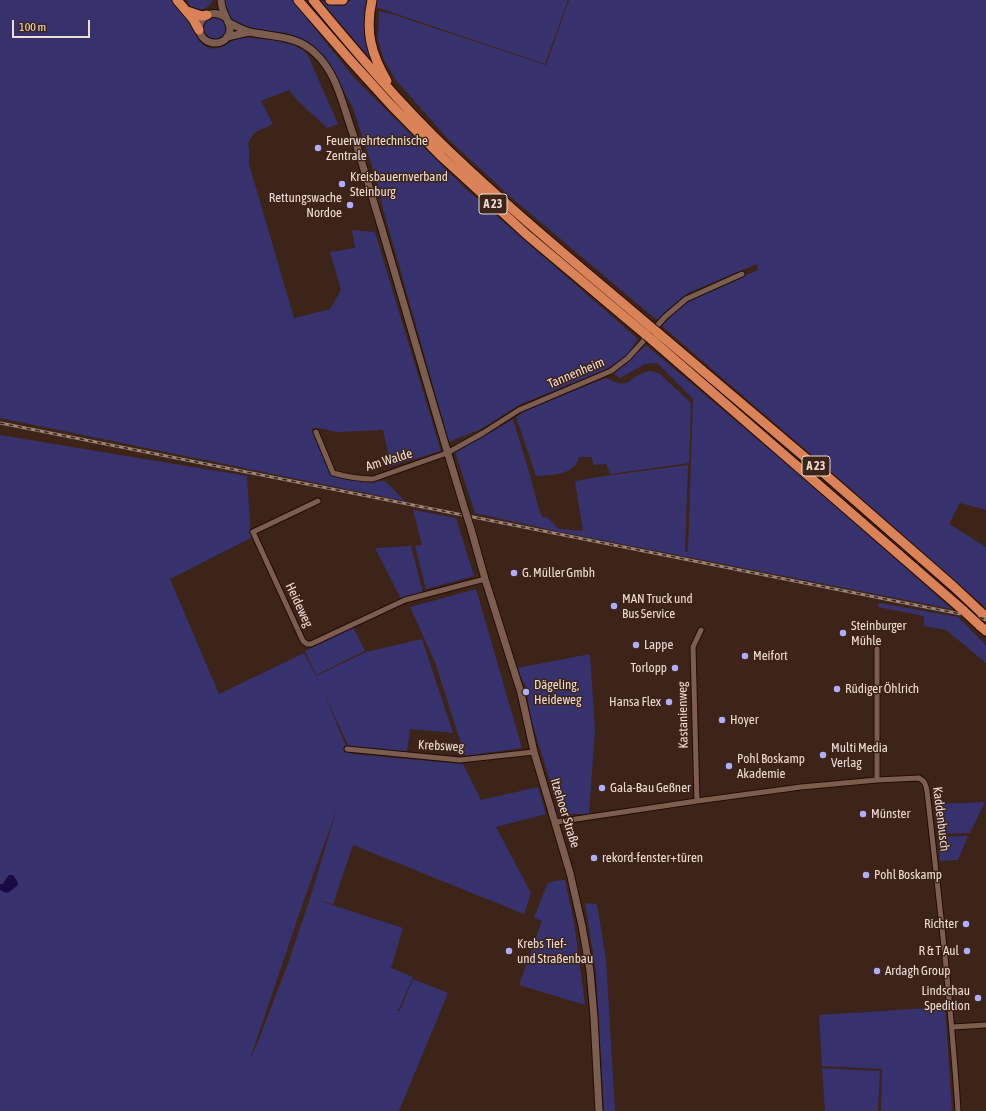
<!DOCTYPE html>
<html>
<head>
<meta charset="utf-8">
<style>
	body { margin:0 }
	#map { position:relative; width:986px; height:1111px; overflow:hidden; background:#3d2418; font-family:"Asap Condensed",sans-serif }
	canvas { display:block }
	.scale { position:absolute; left:12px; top:20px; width:78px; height:18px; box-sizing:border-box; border:2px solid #eeddd5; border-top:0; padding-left:5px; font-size:12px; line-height:14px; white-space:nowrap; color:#eeddd5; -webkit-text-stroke:3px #3d2418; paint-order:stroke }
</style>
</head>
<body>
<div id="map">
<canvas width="986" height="1111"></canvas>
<div class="scale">100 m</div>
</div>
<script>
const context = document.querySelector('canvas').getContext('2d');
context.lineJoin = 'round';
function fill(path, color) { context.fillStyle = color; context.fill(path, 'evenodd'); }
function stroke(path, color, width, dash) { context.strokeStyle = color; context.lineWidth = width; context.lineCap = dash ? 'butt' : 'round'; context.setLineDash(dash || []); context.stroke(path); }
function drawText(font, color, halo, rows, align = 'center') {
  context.font = font + ' "Asap Condensed",sans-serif'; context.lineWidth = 3; context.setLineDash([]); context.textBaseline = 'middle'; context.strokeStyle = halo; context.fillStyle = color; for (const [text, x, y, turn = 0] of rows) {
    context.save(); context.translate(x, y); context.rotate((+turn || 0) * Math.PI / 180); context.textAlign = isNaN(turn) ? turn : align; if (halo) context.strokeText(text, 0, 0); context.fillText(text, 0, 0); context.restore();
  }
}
fill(new Path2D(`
	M0 0H174C179 6 185 12 189 19 195 28 196 42 207 47 220 53 228 40 241 38 255 37 295 42 305 52 310 56 313 68 316 74 323 91 331 107 338 124L327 128 297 100 289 90 261 101 273 124 254 133 248 143 249 148V164L294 318 330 309 341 290 330 252 355 248 352 230 375 232 441 451 391 466 383 430 337 432 324 429 311 428 332 475 362 482 385 481 405 501 0 418Z
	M187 0H213C209 6 207 9 199 10L197 12 191 8Z
	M224 0H292L355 79 467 190 638 339 626 357 603 371 521 404 481 429 449 442 383 209 380 191 353 108 328 63 317 50 307 42 297 37 286 33 250 29 238 25 231 20 225 14Z
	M320 0 333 4 345 3 352 0H369L375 64Z
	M375 0H568L545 64 382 9 374 7Z
	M569 0H986V510L960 503 949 524 986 547V608L830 471 662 326 684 303 693 297 758 270 757 264 688 293 665 312 658 320 652 316 513 199 448 139 396 80 384 60 378 40 379 11 392 14 546 65Z
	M203 28a12 12 0 1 1 24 0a12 12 0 1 1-24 0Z
	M646 345 814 487 952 609 556 531 475 513 455 452 474 442 513 419 530 475 538 506 542 517H547L559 529 583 531 575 481 611 475 688 465 685 552 688 551 693 399 657 363 645 364 620 378 614 374Z
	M650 371 655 372 660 374 691 403 689 463 610 474 606 464 594 465 591 457H579C575 476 551 475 536 476L516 417 532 407 606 378C632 392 628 375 650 371Z
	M0 435 247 476 251 538 170 579 219 694 304 653 320 684 316 676 366 652 422 639 453 733 410 729 407 752 349 747 323 691 346 746 352 754 350 762 352 754 463 764 481 800 538 787 546 814 496 827 531 893 524 914 353 845 333 904 317 900 403 928 391 968 413 977 399 1009H397V1011L400 1010 413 979 448 993 399 1111H0V890L14 888 18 885 13 875H9L2 884H0ZM337 809 310 898 287 966 257 1044 249 1062 305 897Z
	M413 510 456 518 474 576 426 589 415 546 422 545Z
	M411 546 423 592 401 599 375 548Z
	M476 589 522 748 465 756 435 662 410 607Z
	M879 603 958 617 986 645V663L946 630 924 626V616L878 607Z
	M353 627 365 651 316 675 305 651Z
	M590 654 595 730 589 814H560L530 716 527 690 517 668Z
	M985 802 970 833 941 834 937 804Z
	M968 836 958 860 940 861 938 837Z
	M565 880 574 922 585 1005 519 985 542 921 534 918 547 884 554 881Z
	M585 903 597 904 606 960 615 1111H604L596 971Z
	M945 1007 952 1111H881L882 1069 822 1066 819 1015Z
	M822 1068 880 1071 878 1111H825Z`), '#37316d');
fill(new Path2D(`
	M9 875H13L17 881 18 885 9 892 6 893 0 890V884H3Z`), '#190a46');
const minor = new Path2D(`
	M316 432 333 473C347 477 359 479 373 479L447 453 483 433 519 410 611 371 628 358 665 317 686 299 742 274
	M318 501 253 532 303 641 307 644H311L405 600 485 579
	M877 649V780
	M347 749 460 760 534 752
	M697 801 693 647 701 630
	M556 822 697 801 801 787 877 780 919 778C925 781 926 785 927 791 939 897 951 1004 958 1111
	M953 1027 986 1025`);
const secondary = new Path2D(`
	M221 0C221 13 230 20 230 30 227 51 195 45 200 24 201 20 204 17 208 15 214 12 220 14 225 17
	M228 22C235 26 243 30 250 32 273 37 297 35 315 53 336 72 342 102 351 128 362 161 371 194 381 226 409 321 436 416 465 510
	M227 37 249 32
	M471 529 485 579 521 693 534 752 570 873 582 926 590 971 594 1017 599 1111`);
const motorway = new Path2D(`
	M177 0 193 19 199 30
	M298 0 351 61 390 104 442 157 526 234 646 335
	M313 0C356 52 400 104 449 151 514 213 584 270 652 328
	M330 0H343
	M372 0C365 31 371 54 387 81
	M187 11 202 16 207 15
	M657 332 827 476 953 586 986 617
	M651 339 964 611
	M979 625 986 631`);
stroke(minor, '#230c03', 7);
stroke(secondary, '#230c03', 9);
stroke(motorway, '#230c03', 11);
stroke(minor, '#7b5e50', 5);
stroke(secondary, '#7b5e50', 7);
stroke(motorway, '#db8358', 9);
const rail = new Path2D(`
	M0 423 986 619`);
stroke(rail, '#9b867c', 3);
stroke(rail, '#3d2418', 1.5, [4.5]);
const secondaryBridge = new Path2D(`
	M465 510 471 529`);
const motorwayBridge = new Path2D(`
	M652 328 657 332
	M646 335 651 339
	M964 611 979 625`);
stroke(secondaryBridge, '#230c03', 9, []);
stroke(motorwayBridge, '#230c03', 11, []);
stroke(secondaryBridge, '#7b5e50', 7);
stroke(motorwayBridge, '#db8358', 9);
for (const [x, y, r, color] of [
	[318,148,4,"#b0aefa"],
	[342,184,4,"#b0aefa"],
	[350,205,4,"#b0aefa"],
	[514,573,4,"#b0aefa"],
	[614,606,4,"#b0aefa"],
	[843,633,4,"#b0aefa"],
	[636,645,4,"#b0aefa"],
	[745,656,4,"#b0aefa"],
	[675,668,4,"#b0aefa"],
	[837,689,4,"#b0aefa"],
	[526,692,4,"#b0aefa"],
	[669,702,4,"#b0aefa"],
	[722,720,4,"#b0aefa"],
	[823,755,4,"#b0aefa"],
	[729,766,4,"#b0aefa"],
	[602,788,4,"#b0aefa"],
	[863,814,4,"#b0aefa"],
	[594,858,4,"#b0aefa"],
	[866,875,4,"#b0aefa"],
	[966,924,4,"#b0aefa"],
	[509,951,4,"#b0aefa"],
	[967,951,4,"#b0aefa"],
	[877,971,4,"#b0aefa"],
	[978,998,4,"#b0aefa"]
]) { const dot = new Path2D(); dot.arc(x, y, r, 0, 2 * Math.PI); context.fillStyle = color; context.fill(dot); stroke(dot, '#3d2418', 1.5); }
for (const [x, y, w] of [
	[493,204,28],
	[816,466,28]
]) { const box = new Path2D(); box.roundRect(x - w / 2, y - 10, w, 20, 3); context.fillStyle = '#3d2418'; context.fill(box); stroke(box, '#eeddd5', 1); }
drawText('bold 12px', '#eeddd5', null, [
	["A 23",493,204],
	["A 23",816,466]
]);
drawText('13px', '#eeddd5', '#3d2418', [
	["Feuerwehrtechnische",326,141],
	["Zentrale",326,156],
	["Kreisbauernverband",350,177],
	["Steinburg",350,192],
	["Rettungswache",342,198,"right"],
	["Nordoe",342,213,"right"],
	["G. Müller Gmbh",522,573],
	["MAN Truck und",622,599],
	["Bus Service",622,614],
	["Steinburger",851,626],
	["Mühle",851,641],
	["Lappe",644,645],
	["Meifort",753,656],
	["Torlopp",667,668,"right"],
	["Dägeling,",534,685],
	["Heideweg",534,700],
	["Rüdiger Öhlrich",845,689],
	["Hansa Flex",661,702,"right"],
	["Hoyer",730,720],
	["Multi Media",831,748],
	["Verlag",831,763],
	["Pohl Boskamp",737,759],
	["Akademie",737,774],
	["Gala-Bau Geßner",610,788],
	["Münster",871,814],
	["rekord-fenster+türen",602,858],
	["Pohl Boskamp",874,875],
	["Richter",958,924,"right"],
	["Krebs Tief-",517,944],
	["und Straßenbau",517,959],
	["R & T Aul",959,951,"right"],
	["Ardagh Group",885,971],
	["Lindschau",970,991,"right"],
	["Spedition",970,1006,"right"]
], 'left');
drawText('13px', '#eeddd5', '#3d2418', [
	["Tannenheim",576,373,-23],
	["Am Walde",389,460,-17],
	["Heideweg",299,605,65],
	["Kastanienweg",683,715,-91],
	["Krebsweg",441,746,3],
	["Itzehoer Straße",565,813,73],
	["Kaddenbusch",941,819,83]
]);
</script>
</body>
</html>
